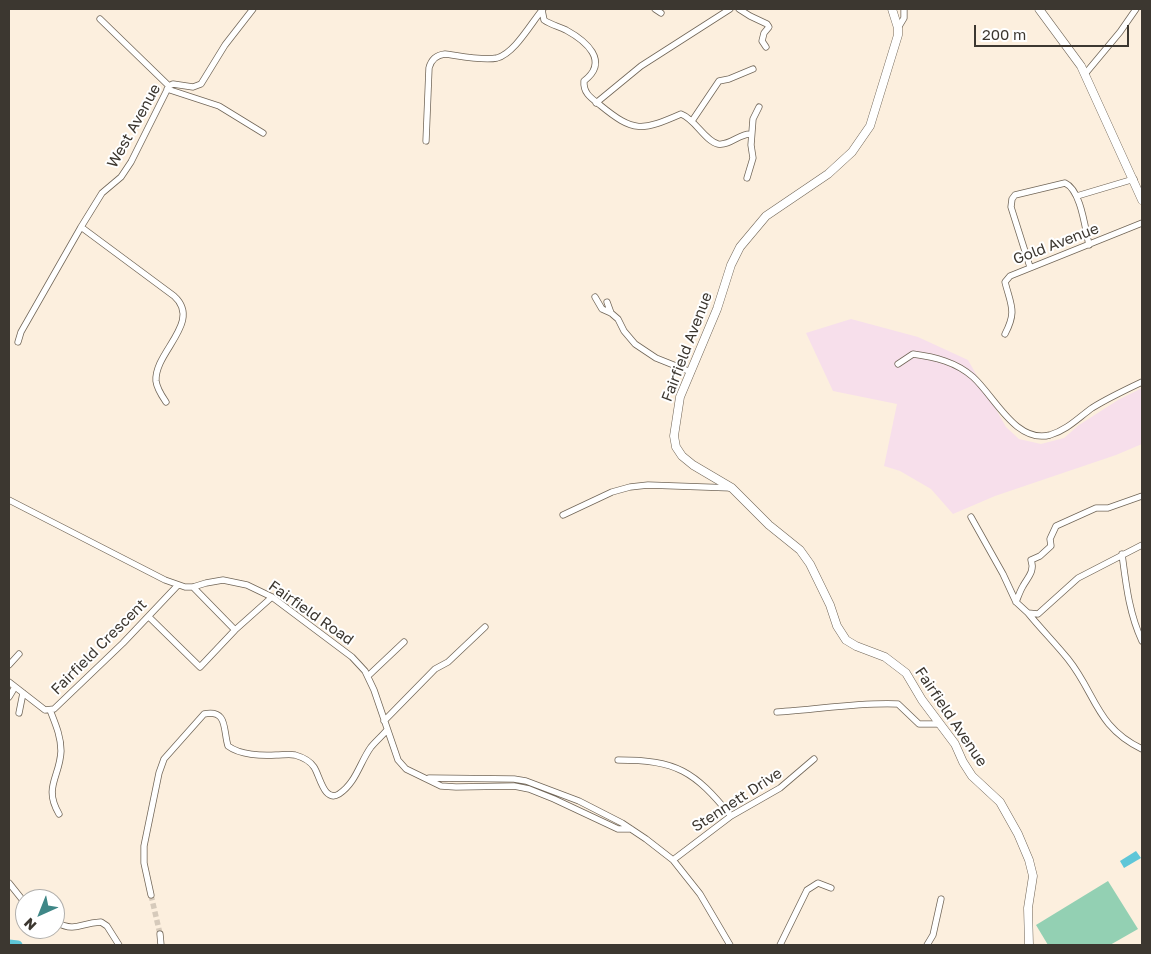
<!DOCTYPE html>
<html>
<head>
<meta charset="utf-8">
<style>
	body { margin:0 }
	#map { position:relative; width:1151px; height:954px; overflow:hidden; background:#fcefde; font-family:"Golos Text",sans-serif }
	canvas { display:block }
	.frame { position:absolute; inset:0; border:10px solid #3c3730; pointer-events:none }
	.north { position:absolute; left:15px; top:889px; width:50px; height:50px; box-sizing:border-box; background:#fff; border:1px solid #b1afac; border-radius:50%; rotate:224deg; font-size:14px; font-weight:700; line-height:20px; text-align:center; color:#3c3730 }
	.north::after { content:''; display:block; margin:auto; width:18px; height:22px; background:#3f8787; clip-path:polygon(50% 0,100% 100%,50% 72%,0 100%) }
	.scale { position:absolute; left:974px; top:25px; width:155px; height:22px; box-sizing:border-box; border:2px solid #3c3730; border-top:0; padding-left:6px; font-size:15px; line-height:18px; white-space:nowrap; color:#3c3730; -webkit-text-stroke:4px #fff; paint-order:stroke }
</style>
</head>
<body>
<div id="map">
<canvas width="1151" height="954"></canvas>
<div class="frame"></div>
<div class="north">N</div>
<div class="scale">200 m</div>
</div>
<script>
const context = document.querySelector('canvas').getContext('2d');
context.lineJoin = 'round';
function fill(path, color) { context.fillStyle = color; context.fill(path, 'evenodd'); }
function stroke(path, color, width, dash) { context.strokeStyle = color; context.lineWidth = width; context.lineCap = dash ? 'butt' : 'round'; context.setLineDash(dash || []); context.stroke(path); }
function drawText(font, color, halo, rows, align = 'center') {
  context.font = font + ' "Golos Text",sans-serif'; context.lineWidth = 4; context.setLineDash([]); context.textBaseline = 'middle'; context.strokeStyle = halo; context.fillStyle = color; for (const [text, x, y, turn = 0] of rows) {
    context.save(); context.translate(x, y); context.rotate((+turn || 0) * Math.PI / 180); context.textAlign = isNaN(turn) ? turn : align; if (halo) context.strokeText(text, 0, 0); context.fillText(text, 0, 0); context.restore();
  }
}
fill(new Path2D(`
	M851 319 918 337 968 360 1006 427 1019 439 1041 444 1064 438 1079 425 1118 400 1142 388V444L1116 455 995 496 953 514 931 489 900 471 884 466 897 404 833 391 806 333Z`), '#f7dfeb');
fill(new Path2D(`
	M1108 881 1138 929 1110 945H1048L1036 925Z`), '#93d0b3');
fill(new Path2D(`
	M1136 851 1141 858 1124 868 1120 861Z`), '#5ec6d8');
stroke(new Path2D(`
	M9 944 18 945`), '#5ec6d8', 9);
stroke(new Path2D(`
	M151 895 160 934`), '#d6cabb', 5.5, [5.5, 3]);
const minor = new Path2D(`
	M655 9 661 13
	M739 9 750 16 767 24 769 27 764 33 762 41 766 47
	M542 10 544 20C551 25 558 26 566 30 586 41 610 61 584 81 583 93 591 98 600 105 634 133 642 131 681 114 695 119 705 141 718 144 730 146 740 133 751 134
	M100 19 169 86
	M898 28 904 18V9
	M1085 74 1120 32 1136 9
	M167 89 219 106 263 133
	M596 103 641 66 730 9
	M692 121 719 81 729 79 753 69
	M426 141 429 68C431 60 436 55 445 54 460 56 483 61 497 58 515 53 531 23 543 9
	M747 178 753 158 751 145 753 119 759 107
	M1077 196 1134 179
	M81 227 174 296C203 322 154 352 156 381 157 389 162 396 166 402
	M1030 267 1011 207 1012 199 1015 195 1065 183C1081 190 1085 228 1089 245
	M595 297 602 309 611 313 618 319 624 331 635 344 656 358 691 372
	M607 302 611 313
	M1005 334C1017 311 1011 306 1005 282L1010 276 1142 223
	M18 342 21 332 81 227 102 193 121 177 131 162 169 86 173 84 193 87 201 84 225 45 253 9
	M898 364 913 354C935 357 956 362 973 377 995 397 1016 444 1050 435 1067 430 1078 418 1092 408 1108 398 1125 390 1142 382
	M9 500 165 580 185 587H193L206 583 223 580 247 585 272 597 352 657 365 671 374 690 398 760 406 769 441 786 456 787 514 786 529 789 554 799 618 829H631
	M563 515 612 492 630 487 648 485 732 488
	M971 517 1003 574 1016 602 1028 613 1038 614 1078 578 1142 545
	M1122 554C1126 584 1129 613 1142 641
	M193 587 235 630
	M1016 602C1018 597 1020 591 1023 586 1028 577 1035 571 1031 560L1040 556 1051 546 1050 539 1056 526 1096 508H1108L1142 496
	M1028 613C1041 629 1055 643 1068 659 1096 694 1096 727 1142 749
	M149 617 200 667 235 630 272 597
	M9 665 19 654
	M368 676 404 642
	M9 682 45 710 54 709 123 643 178 585
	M9 697 15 687
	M50 710C55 723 61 736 61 751 60 777 43 787 59 814
	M777 712C817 710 857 702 898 704L919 724H940
	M19 713 23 693
	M384 721 435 669 448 662 485 627
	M618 760C677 760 694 771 731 816
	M429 778 514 779 526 781 579 801 622 823 646 839 673 860 700 894 730 945
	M673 860 731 816 780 788 814 759
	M9 883 25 903
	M151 895 144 863V846L159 773 164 759 204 714C228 709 223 730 228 746 240 755 262 756 276 755 282 755 290 754 295 755 302 757 310 761 314 767 320 776 324 803 339 794 356 783 360 762 371 747 376 741 382 736 387 730
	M55 922C78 933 78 923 101 922L107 926 119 945
	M160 934 161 945
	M780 945 807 890 818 883 831 888
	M927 945 933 935 941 899`);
const tertiary = new Path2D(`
	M892 9 898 28V35L870 126 852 152 828 174 766 216 740 247 731 265 717 309 680 397 674 436 676 447 682 456 693 465 732 488 769 525 800 550 810 564 830 605 837 626 846 640 856 646 885 657 906 673 922 700 955 744 963 762 972 776 1000 802 1018 834 1029 860 1033 876 1028 908 1029 945
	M1039 9 1081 66 1142 200`);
stroke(minor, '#716658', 7);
stroke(tertiary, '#716658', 9);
stroke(minor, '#fff', 5.5);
stroke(tertiary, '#fff', 8);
drawText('15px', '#3c3730', '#fff', [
	["West Avenue",134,126,-61],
	["Gold Avenue",1056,244,-21],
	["Fairfield Avenue",687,347,-69],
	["Fairfield Road",311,613,35],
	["Fairfield Crescent",99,647,-45],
	["Fairfield Avenue",951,717,56],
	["Stennett Drive",737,800,-33]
]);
</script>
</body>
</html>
